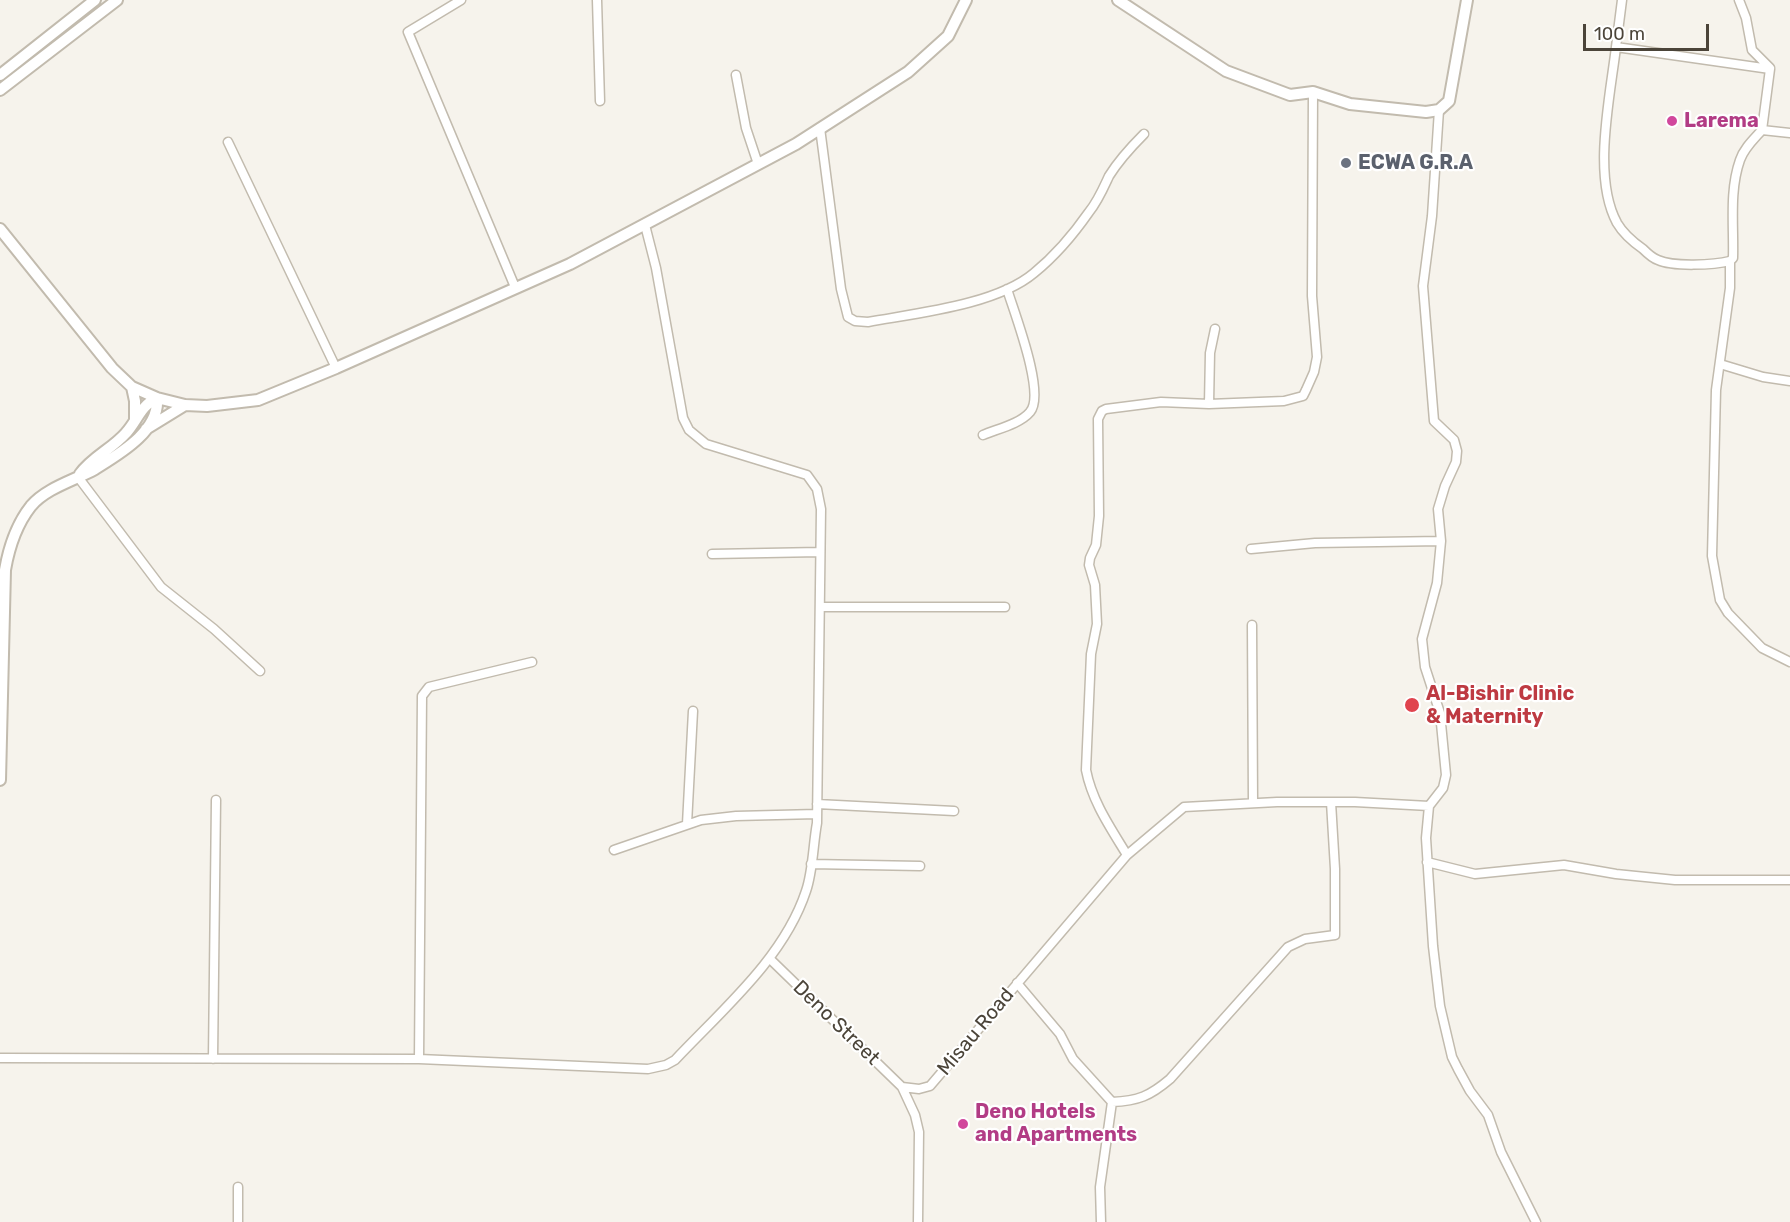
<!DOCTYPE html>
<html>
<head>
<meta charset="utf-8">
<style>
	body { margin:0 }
	#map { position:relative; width:1790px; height:1222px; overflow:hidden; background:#f6f3ec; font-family:Rubik,sans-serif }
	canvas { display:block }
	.scale { position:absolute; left:1583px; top:24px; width:126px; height:27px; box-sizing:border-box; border:3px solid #4b4439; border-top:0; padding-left:8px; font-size:18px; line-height:21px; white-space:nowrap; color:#4b4439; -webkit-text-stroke:4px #fff; paint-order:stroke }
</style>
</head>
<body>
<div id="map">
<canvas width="1790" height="1222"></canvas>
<div class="scale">100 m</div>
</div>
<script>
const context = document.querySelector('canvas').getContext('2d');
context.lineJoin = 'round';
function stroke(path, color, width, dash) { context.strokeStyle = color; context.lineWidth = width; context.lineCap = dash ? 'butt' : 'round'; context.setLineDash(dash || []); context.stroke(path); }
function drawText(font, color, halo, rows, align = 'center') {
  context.font = font + ' Rubik,sans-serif'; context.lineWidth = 4.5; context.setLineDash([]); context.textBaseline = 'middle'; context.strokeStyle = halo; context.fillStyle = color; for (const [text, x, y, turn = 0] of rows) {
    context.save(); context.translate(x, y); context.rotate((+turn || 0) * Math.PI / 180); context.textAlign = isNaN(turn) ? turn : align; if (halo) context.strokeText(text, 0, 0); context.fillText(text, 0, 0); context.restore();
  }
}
const minor = new Path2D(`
	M461 0 408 32 515 287
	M597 0 600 101
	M1622 0 1616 47 1770 69 1762 130 1790 133
	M1739 0 1746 18 1752 50 1770 68
	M1616 47C1610 98 1592 177 1617 223 1624 235 1633 242 1643 249 1647 253 1652 258 1658 260 1673 267 1714 265 1730 261L1733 258C1734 226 1729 191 1740 160 1744 148 1754 139 1762 130
	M736 75 746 128 758 164
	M1439 110 1432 216 1423 286 1434 421 1454 440 1457 451 1456 462 1445 486 1438 509 1441 541 1437 583 1422 639 1425 667 1440 713 1446 775 1443 788 1429 806 1426 838 1433 946 1440 1006 1452 1057 1458 1069 1470 1091 1488 1115 1501 1152 1536 1222
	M820 128 841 289 848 317 855 321 868 322C917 313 996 305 1034 273 1055 256 1073 235 1089 212 1098 201 1103 189 1109 176 1119 160 1131 147 1144 134
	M228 142 336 368
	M1730 261V288L1716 390 1712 556 1720 600 1728 613 1762 648 1790 662
	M1720 364 1763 377 1790 381
	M1209 404 1210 353 1215 329
	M983 435C997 429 1020 424 1030 412 1046 394 1014 312 1007 289
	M78 477 161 587 214 629 260 671
	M1251 549 1315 543 1441 541
	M712 554 820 552
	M820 607H1005
	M1252 625 1253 803
	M817 804 954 811
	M687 824 693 711
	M614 850 701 820 736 816 817 814
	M1127 855C1110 827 1092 801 1086 770L1091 654 1097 624 1095 585 1089 565 1090 558 1096 545 1099 516 1098 419 1102 411 1106 409 1161 402 1209 404 1284 401 1303 396 1306 390 1314 372 1317 357 1312 296 1313 92
	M1427 862 1475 874 1564 865 1616 874 1675 880H1790
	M811 864 920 866
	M770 959 902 1087 915 1115 919 1132 918 1222
	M1017 983 1060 1034 1073 1059 1112 1102
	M0 1058 419 1059 648 1069 666 1065 675 1060C722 1010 784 958 806 891 813 871 813 845 817 823L821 509 817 489 807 475 706 444 689 430 683 418 656 268 645 225
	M213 1059 216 800
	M419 1059 422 696 429 687 532 662
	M902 1087 919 1089 930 1086 1127 855 1184 807 1277 802H1355L1429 806
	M1112 1102C1138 1101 1150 1096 1170 1079L1288 947 1305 939 1335 935V869L1331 802
	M238 1222V1187
	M1101 1222 1100 1187 1112 1102`);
const tertiary = new Path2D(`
	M1118 0 1226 71 1290 95 1313 92 1350 104 1426 112 1439 110 1449 101 1467 0
	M0 75 95 0
	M0 90 117 0
	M0 229 112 368 132 387 157 398 185 405 207 406 258 400 336 368 570 264 796 144 908 72 948 36 966 0
	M132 387 135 401V419
	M146 429 185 405
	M80 474C92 457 112 449 126 433 137 421 141 405 157 398
	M0 780 5 570C9 547 16 525 31 506 46 488 75 480 95 469 119 454 160 431 157 398`);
stroke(minor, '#c2bbae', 11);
stroke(tertiary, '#c2bbae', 14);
stroke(minor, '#fff', 8);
stroke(tertiary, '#fff', 10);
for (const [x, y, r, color] of [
	[1672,121,6,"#d1479c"],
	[1346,163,6,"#6b7280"],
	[1412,705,8,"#e0444e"],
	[963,1124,6,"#d1479c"]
]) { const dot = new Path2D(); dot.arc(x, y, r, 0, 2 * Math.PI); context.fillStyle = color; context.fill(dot); stroke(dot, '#fff', 2); }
drawText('bold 20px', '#b23c85', '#fff', [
	["Larema",1684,121],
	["Deno Hotels",975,1112],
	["and Apartments",975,1135]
], 'left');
drawText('bold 20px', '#5b616d', '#fff', [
	["ECWA G.R.A",1358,163]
], 'left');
drawText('bold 20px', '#be3a42', '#fff', [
	["Al-Bishir Clinic",1426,694],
	["& Maternity",1426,717]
], 'left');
drawText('20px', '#4b4439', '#fff', [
	["Deno Street",836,1023,44],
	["Misau Road",976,1032,-50]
]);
</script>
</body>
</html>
